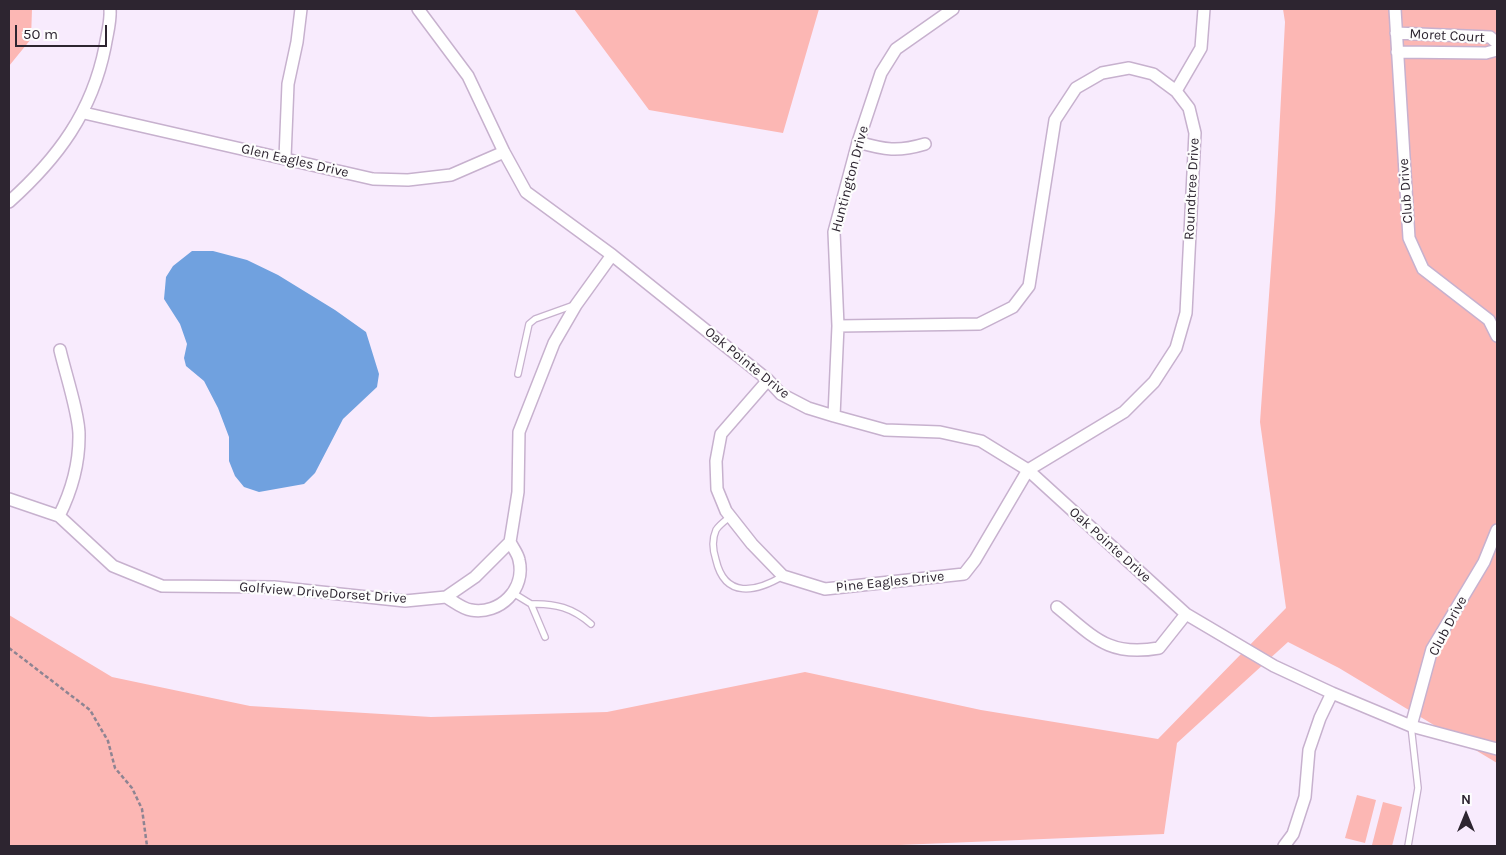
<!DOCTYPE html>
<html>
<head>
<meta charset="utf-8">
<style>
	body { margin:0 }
	#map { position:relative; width:1506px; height:855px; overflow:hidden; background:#f8ebfd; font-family:Karla,sans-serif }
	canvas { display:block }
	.frame { position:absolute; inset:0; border:10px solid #2d2530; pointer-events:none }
	.north { position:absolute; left:1441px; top:790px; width:50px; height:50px; -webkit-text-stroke:4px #fdfdfd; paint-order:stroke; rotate:0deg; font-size:14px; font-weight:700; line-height:20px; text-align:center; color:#2d2530 }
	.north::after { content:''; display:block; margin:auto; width:18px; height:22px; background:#2d2530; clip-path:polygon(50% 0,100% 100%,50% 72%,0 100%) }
	.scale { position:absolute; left:15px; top:25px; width:92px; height:22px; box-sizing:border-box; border:2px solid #2d2530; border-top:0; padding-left:6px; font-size:15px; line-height:18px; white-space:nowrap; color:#2d2530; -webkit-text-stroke:4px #fdfdfd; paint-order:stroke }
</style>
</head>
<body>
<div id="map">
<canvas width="1506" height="855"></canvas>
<div class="frame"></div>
<div class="north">N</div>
<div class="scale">50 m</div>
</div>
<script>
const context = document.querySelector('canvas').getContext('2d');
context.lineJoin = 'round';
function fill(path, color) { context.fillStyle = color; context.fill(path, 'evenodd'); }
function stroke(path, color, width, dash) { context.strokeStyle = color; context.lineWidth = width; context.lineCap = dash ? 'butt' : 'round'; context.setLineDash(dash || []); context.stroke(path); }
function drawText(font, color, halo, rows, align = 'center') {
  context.font = font + ' Karla,sans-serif'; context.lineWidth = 4.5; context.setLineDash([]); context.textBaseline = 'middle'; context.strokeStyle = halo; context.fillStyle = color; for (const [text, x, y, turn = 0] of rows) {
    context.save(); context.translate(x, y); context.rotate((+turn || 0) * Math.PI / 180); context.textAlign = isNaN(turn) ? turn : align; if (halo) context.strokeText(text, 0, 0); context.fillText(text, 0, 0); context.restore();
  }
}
fill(new Path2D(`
	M9 9H32L31 39 9 66Z
	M574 9H819L783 133 649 110Z
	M1283 9H1497V763L1339 668 1288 642 1177 743 1164 834 875 846H9V615L112 677 250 706 431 717 607 712 805 672 981 710 1158 739 1286 608 1260 422 1275 211 1285 22Z
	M1357 795 1376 800 1365 843 1345 838Z
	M1383 802 1402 807 1392 846 1372 845Z`), '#fcb7b4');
fill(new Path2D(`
	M192 251H213L247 260 278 275 335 310 366 332 379 374 377 387 343 419 315 473 304 484 259 492 244 487 235 476 229 461V437L218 408 204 381 186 366 184 358 187 344 180 324 164 299 166 277 173 266Z`), '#70a1df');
const lane = new Path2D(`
	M518 374 529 324 535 319 574 305
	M731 516C726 520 719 525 716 530 712 539 713 551 716 560 725 599 756 592 783 576
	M513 593 531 604 545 637
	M531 604C555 603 573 608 591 624
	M1408 846 1418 788 1411 726`);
const street = new Path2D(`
	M418 9 468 76 504 152 526 192 612 255 768 380 781 394 808 408 834 416 885 430 940 432 981 441 1028 470 1186 614 1274 666 1332 693 1411 726 1497 749
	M1395 9 1409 238 1423 269 1489 320 1497 336
	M1396 33 1490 37 1497 43
	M1397 52 1486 53 1497 50
	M1176 91 1201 48 1204 9
	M84 113 373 179 408 180 451 175 504 152
	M858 142C885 150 898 152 925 144
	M285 158 288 84 297 42 301 9
	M9 202C58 158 92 112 105 47 107 34 111 22 110 9
	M768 380 721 434 716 461 717 489 726 511 752 544 783 576 825 589 964 574 975 560 1028 470 1124 412 1154 382 1176 348 1186 313 1195 133 1189 108 1176 91 1153 74 1129 68 1102 73 1076 88 1055 120 1029 286 1013 307 979 324 838 326
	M834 416 838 326 834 232 858 142 881 73 896 49 953 9
	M9 499 59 516 113 566 162 586 274 587 405 601 446 597 475 577 510 542 518 492 519 432 554 343 576 305 612 255
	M59 516C71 492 79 464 79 437 80 417 65 372 60 350
	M446 597C453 601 463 609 471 610 500 615 526 589 519 560 518 554 513 548 510 542
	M1057 607C1094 637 1108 657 1159 648L1186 614
	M1411 726 1432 649 1484 562 1497 530
	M1284 846 1293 834 1305 797 1309 750 1320 718 1332 693`);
stroke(lane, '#c7b1ce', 8);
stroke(street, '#c7b1ce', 14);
stroke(new Path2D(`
	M9 648 90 710 108 741 115 768 132 788 142 809 147 846`), '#8e8492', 2.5, [4, 2.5]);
stroke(lane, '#fff', 5.5);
stroke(street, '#fff', 11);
drawText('14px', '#2d2530', '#fdfdfd', [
	["Moret Court",1447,36,3],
	["Glen Eagles Drive",295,161,13],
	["Huntington Drive",850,179,-75],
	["Roundtree Drive",1192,189,-87],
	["Club Drive",1406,191,-94],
	["Oak Pointe Drive",747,363,39],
	["Oak Pointe Drive",1110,545,42],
	["Pine Eagles Drive",890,582,-6],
	["Golfview DriveDorset Drive",323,593,4],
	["Club Drive",1448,626,-62]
]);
</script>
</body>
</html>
